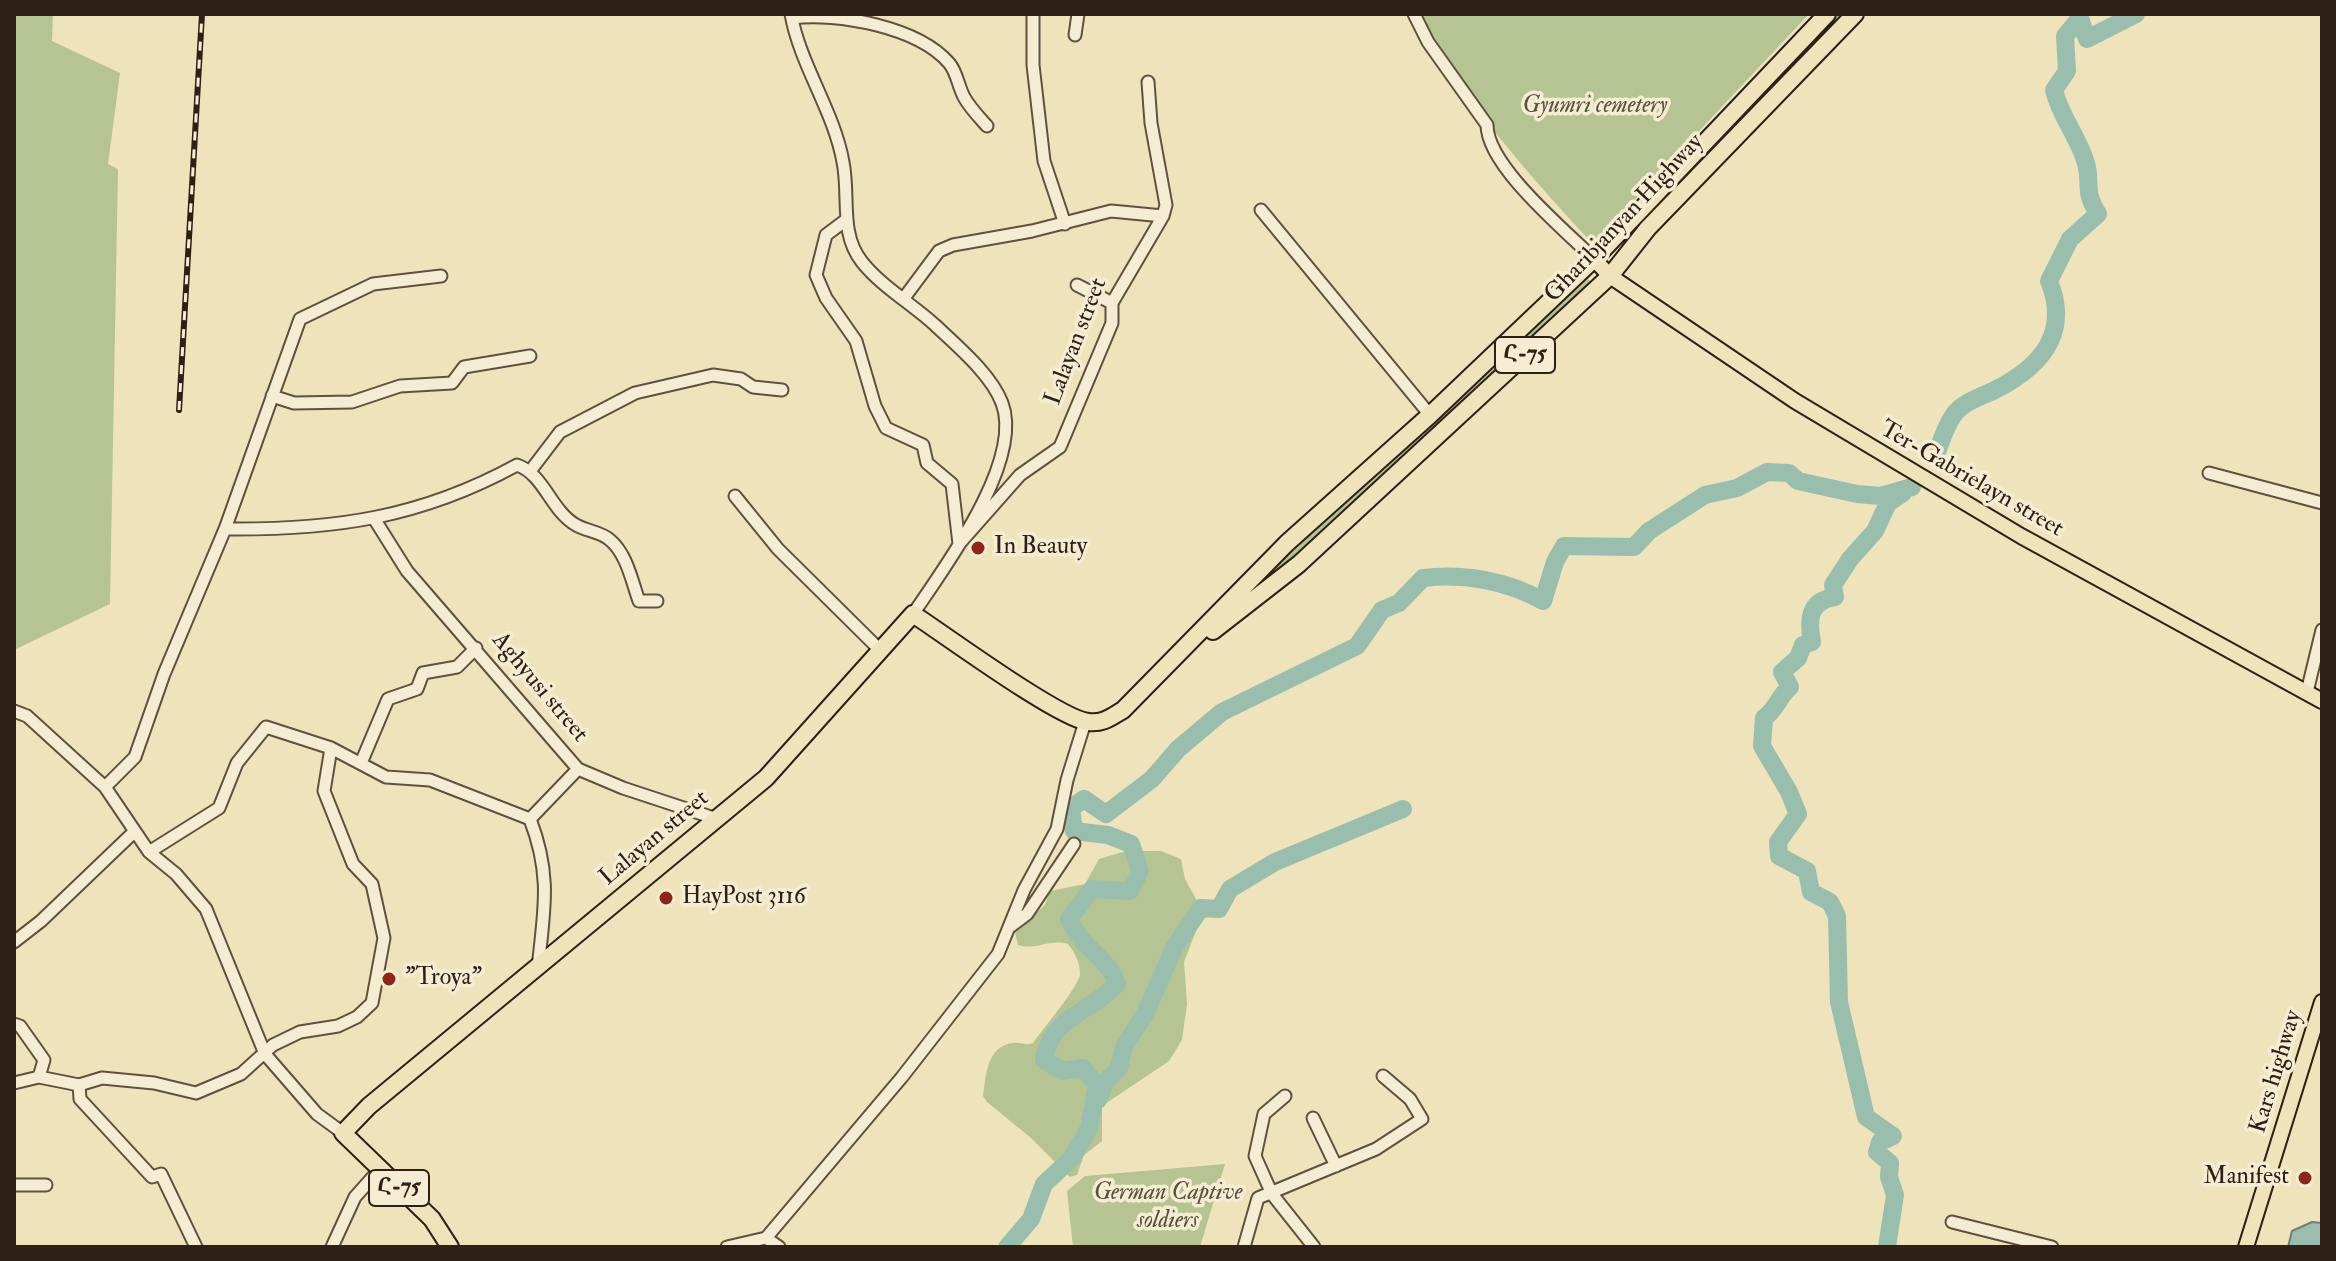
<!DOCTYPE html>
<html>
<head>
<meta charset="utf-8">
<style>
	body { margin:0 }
	#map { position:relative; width:2336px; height:1261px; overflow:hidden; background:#efe3bb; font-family:"IM FELL Double Pica",serif }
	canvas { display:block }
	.frame { position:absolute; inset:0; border:16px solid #2f2017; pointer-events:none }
</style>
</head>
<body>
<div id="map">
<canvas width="2336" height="1261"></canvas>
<div class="frame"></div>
</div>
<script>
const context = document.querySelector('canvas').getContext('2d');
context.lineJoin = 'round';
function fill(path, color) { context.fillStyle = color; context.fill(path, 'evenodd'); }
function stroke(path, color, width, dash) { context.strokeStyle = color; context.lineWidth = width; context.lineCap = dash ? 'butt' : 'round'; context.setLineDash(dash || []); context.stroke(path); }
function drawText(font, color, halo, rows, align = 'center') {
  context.font = font + ' "IM FELL Double Pica","Noto Serif Armenian",serif'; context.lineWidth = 7; context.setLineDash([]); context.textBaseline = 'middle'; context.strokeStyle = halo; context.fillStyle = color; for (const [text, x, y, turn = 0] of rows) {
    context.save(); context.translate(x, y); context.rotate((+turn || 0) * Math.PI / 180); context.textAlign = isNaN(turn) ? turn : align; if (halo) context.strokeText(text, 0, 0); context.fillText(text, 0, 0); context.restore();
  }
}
fill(new Path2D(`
	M14 14H53L52 41 120 73 108 164 118 169 110 604 14 650Z
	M1418 14H1809L1593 244C1533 180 1456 93 1418 14Z
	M1835 14H1845L1642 226 1636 223Z
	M1588 279 1594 284 1264 584 1260 581Z
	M1126 851H1161L1181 859 1185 879 1201 908 1198 926 1184 962 1187 1004 1182 1040 1169 1061 1102 1106V1141L1084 1155 1077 1175 1070 1177 1031 1138 987 1102 983 1096C986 1075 987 1046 1013 1043 1022 1042 1025 1046 1033 1043 1042 1030 1080 985 1080 974 1080 962 1075 953 1068 944 1050 938 1035 951 1018 945L1015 932 1045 905 1050 891 1085 884 1099 859Z
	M1225 1164 1200 1247H1073L1067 1191 1085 1176Z`), '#b6c493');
const water = new Path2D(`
	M2312 1222 2322 1223V1247H2288L2292 1231Z`);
fill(water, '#9abead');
stroke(water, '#6f7f71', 2);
stroke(new Path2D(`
	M1935 456C1941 443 1945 427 1953 416 1961 403 1982 396 1995 390 2042 366 2070 333 2049 281L2070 239 2098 214C2082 189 2093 183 2085 160 2077 135 2060 116 2054 90L2067 71 2065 36 2080 18 2087 39 2136 14
	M1098 1100 1105 1082 1119 1068 1124 1046 1145 1014 1175 946 1201 908 1219 909 1230 889 1275 862 1403 809
	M1007 1247 1031 1219 1044 1184 1072 1158 1089 1128 1097 1085 1083 1068 1062 1071 1044 1060C1052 1015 1089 1014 1117 984 1106 954 1083 951 1069 919L1092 889 1130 891 1140 871 1131 844 1108 835 1074 831 1071 808 1084 799 1106 814 1152 779 1178 749 1222 712 1357 646 1382 610 1399 603 1423 578C1464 573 1508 581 1543 601L1555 562 1564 546 1634 547 1649 531 1705 495 1737 488 1767 472 1789 473 1798 481 1857 494 1881 496 1912 487
	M1887 1247 1895 1195 1889 1177 1890 1163 1877 1152 1880 1142 1893 1136 1866 1117 1839 1002 1837 916 1830 902 1811 892 1807 871 1779 856 1778 842 1798 814 1789 792 1762 746 1764 718C1777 709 1778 697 1790 687L1782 672 1798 658 1803 645 1812 642C1808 620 1808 601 1835 597L1833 585 1850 559 1875 531 1888 503 1903 493`), '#9abead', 18);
const minor = new Path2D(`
	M791 14C800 65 834 111 843 162 850 196 839 233 862 262 881 286 912 304 935 325 957 346 991 374 1002 403 1024 461 945 567 913 614
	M1033 14V65L1044 161 1065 224
	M1414 14 1428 42 1487 125C1487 166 1565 230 1594 259
	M792 18C837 12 918 27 949 63 957 72 958 86 964 97 970 108 979 117 987 126
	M1075 35 1078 14
	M1261 210 1430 415
	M846 220 826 235 816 275 826 298 856 341 875 406 886 428 923 445 927 463 952 484 959 544 1020 475 1060 447 1112 323V303L1163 216 1166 205 1151 123 1148 82
	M1077 285 1112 303
	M904 298 939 251 953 245 1032 231 1111 211 1163 216
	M272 396 294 403 352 402 400 386 452 383 464 367 530 356
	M531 470 560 432 635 393 713 375 741 379 753 387 782 390
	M2209 473 2322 503
	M735 496 778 549 881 651
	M375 520 407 571 578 769 623 788 717 819
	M225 529C334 530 420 518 517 465 544 474 551 511 576 525 586 531 602 532 610 540 627 554 632 582 639 601H657
	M2307 692 2322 630
	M14 711 27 716 105 787 149 852 176 874 206 909 265 1054 317 1114 343 1133
	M361 763 388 699 417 689 423 673 457 667 476 648
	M105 787 135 757 164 674 225 529 300 319 373 284 441 276
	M530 819 578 769
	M149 852 219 808 237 763 266 727 331 748 386 777 430 780 530 819C552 876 544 910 538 968
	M1011 926 1027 914 1074 844
	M14 942 41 921 134 832
	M14 1024 20 1026 44 1060 39 1077
	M14 1083 39 1077 79 1085 102 1078 154 1083 196 1093 241 1074 273 1045 300 1032 338 1026 357 1017 372 1003 384 938 372 884 353 864 324 791 331 748
	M79 1085 80 1099 152 1177 161 1174 196 1247
	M1285 1096 1264 1114 1255 1156 1272 1194 1314 1247
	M1313 1118 1336 1166
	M14 1185H46
	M1952 1222 2052 1247
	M766 1238 779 1247
	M332 1247 355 1197 380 1169
	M727 1247 766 1238 902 1077 998 954 1024 890 1057 829 1067 780 1085 722
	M1244 1247 1258 1198 1376 1149 1422 1119 1410 1099 1383 1076`);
const major = new Path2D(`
	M1594 259 1610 276 1795 401 2021 536 2322 701
	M2246 1247 2322 1002`);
const highway = new Path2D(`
	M1213 631 1299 564 1610 276 1648 228 1855 14
	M450 1247 432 1219 343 1133 369 1106 766 778 913 614C945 635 1058 718 1088 722 1103 724 1111 717 1123 710L1287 543 1430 415 1594 259 1827 14`);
stroke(minor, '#5f5140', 15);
stroke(major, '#2f2017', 18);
stroke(highway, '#2f2017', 20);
stroke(minor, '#f5edd3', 11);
stroke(major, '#efe3bb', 14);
stroke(highway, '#efe3bb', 16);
const rail = new Path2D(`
	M179 410 202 14`);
stroke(rail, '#2f2017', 6);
stroke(rail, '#f5edd3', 3, [9]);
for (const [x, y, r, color] of [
	[978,548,8,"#8f2418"],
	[666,898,8,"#8f2418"],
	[389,979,8,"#8f2418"],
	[2305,1178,8,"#8f2418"]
]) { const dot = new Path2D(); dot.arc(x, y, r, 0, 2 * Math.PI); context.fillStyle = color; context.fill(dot); stroke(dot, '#f5edd3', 3); }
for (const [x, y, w] of [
	[1525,355,60],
	[399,1188,60]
]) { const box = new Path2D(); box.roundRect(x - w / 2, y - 18, w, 36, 6); context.fillStyle = '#f5edd3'; context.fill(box); stroke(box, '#2f2017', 2); }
drawText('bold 22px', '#2f2017', null, [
	["Հ-75",1525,355],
	["Հ-75",399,1188]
]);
drawText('italic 24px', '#58513c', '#f5edd3', [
	["Gyumri cemetery",1595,107],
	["German Captive",1168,1194],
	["soldiers",1168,1222]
]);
drawText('24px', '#2f2017', '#f5edd3', [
	["Gharibjanyan Highway",1625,219,-47],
	["Lalayan street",1077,342,-69],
	["Ter-Gabrielayn street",1971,480,30],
	["Aghyusi street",539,688,50],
	["Lalayan street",655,839,-40],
	["Kars highway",2277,1072,-73]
]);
drawText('24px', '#2f2017', '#f5edd3', [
	["In Beauty",994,548],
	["HayPost 3116",682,898],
	["\"Troya\"",405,979],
	["Manifest",2289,1178,"right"]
], 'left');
</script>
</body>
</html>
